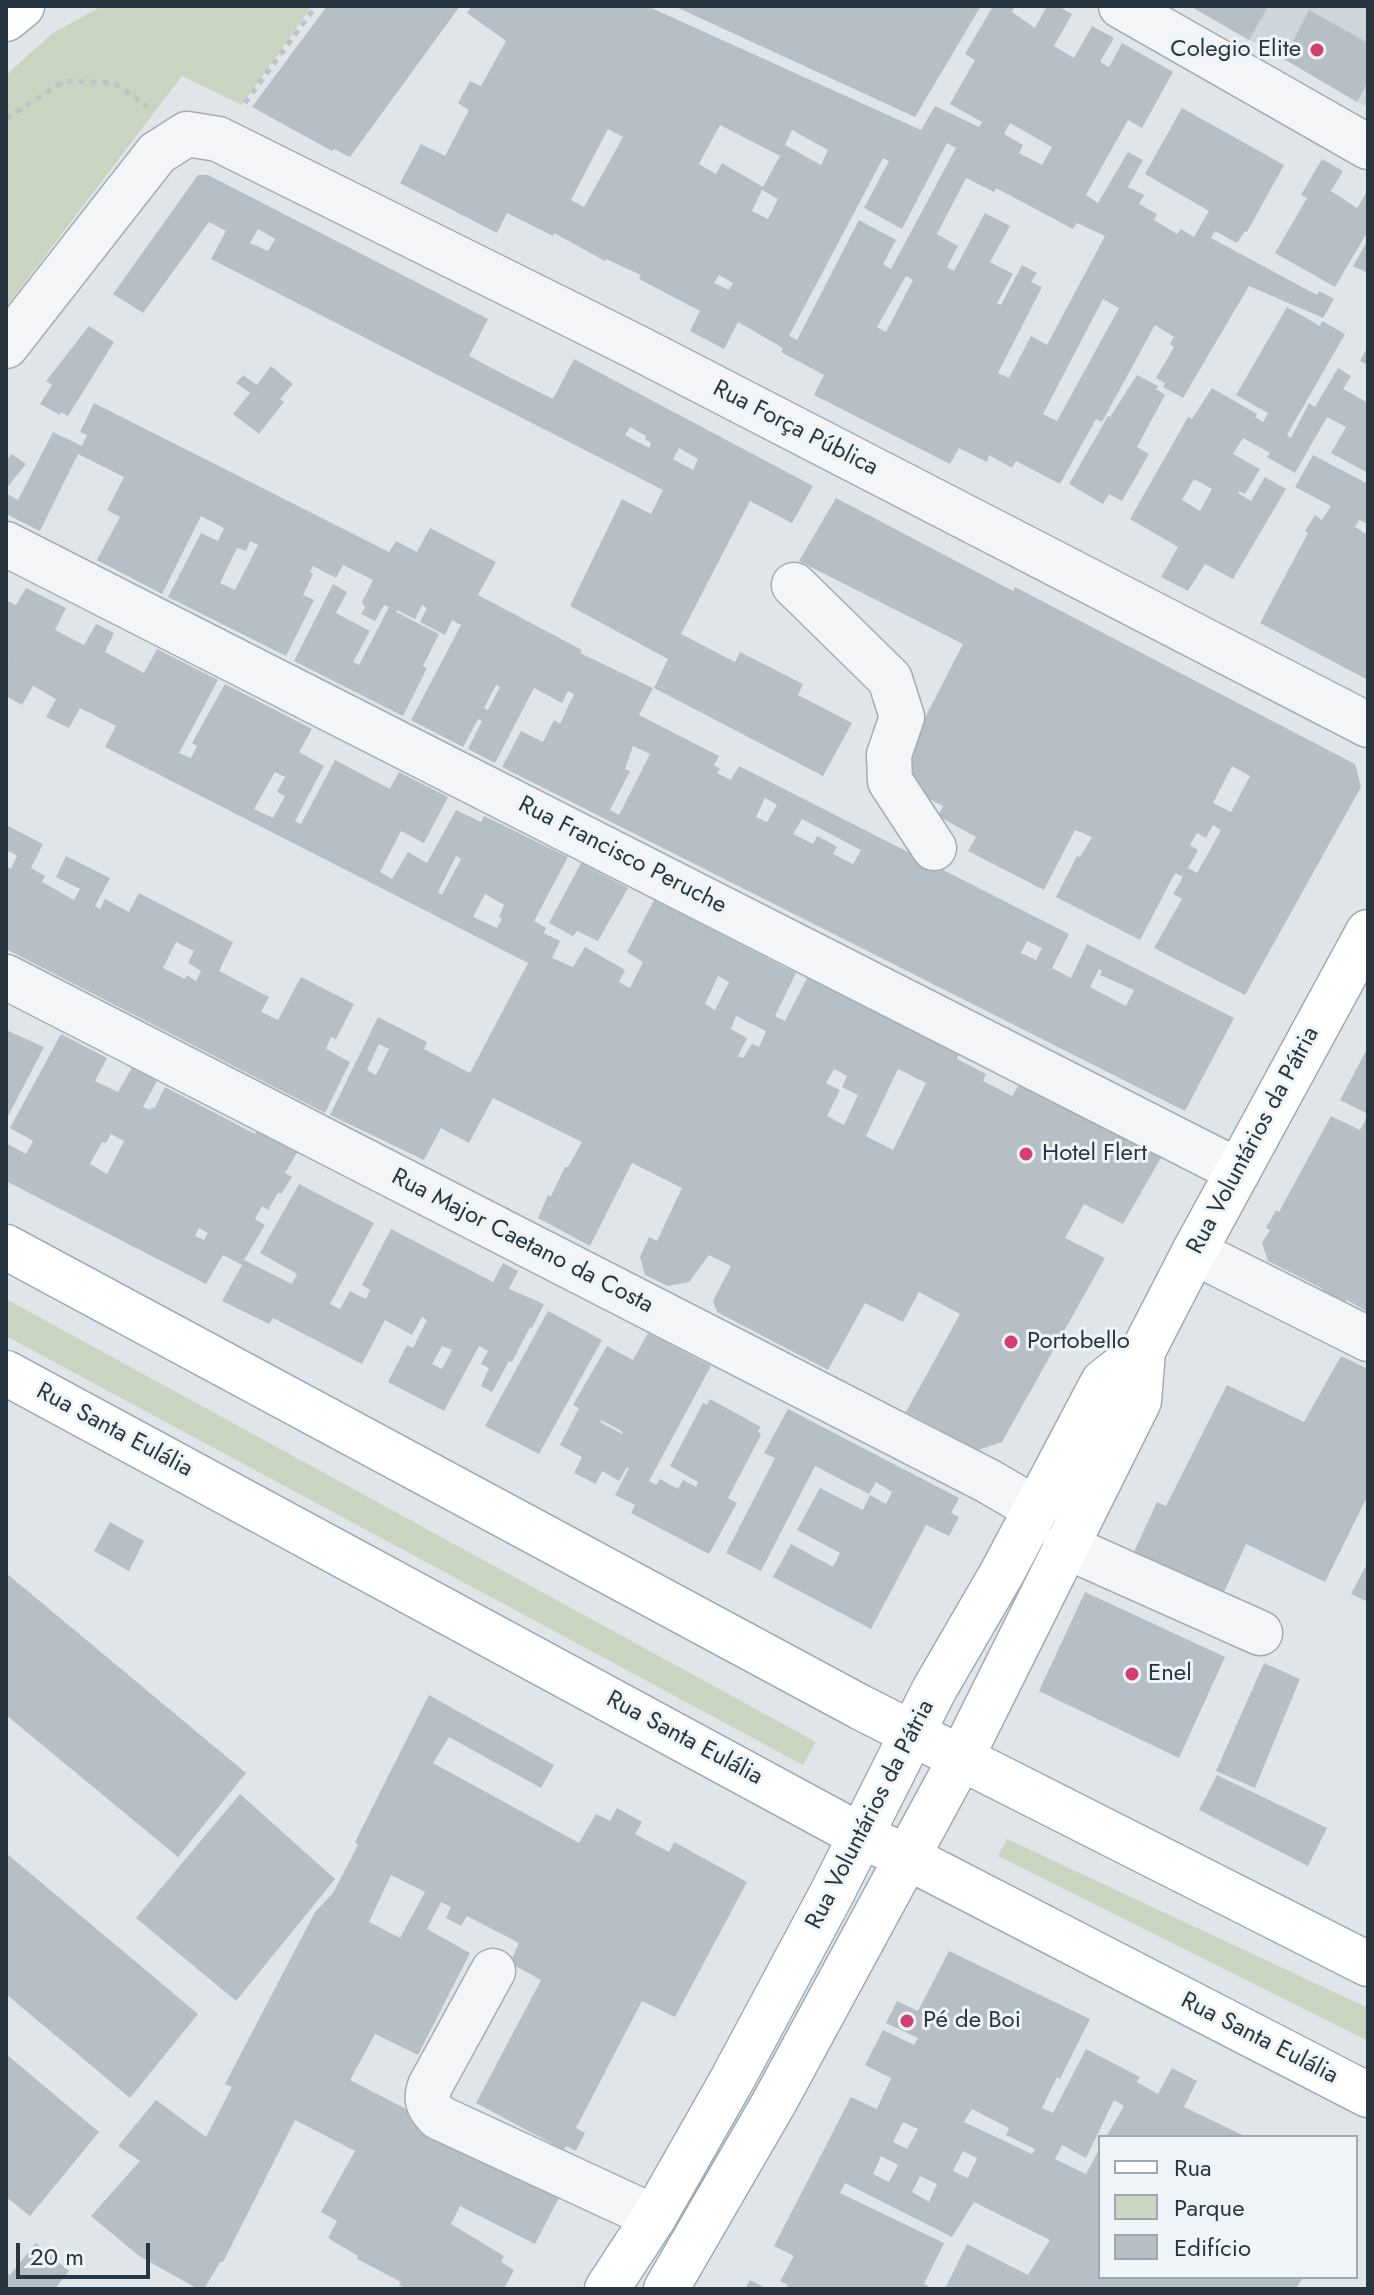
<!DOCTYPE html>
<html>
<head>
<meta charset="utf-8">
<style>
	body { margin:0 }
	#map { position:relative; width:1374px; height:2295px; overflow:hidden; background:#e0e5e9; font-family:Jost,sans-serif }
	canvas { display:block }
	.frame { position:absolute; inset:0; border:8px solid #283641; pointer-events:none }
	.legend { position:absolute; left:1098px; top:2135px; width:260px; height:144px; box-sizing:border-box; background:#eff4f7; border:2px solid #9fa8ae; margin:0; padding:10px 14px; list-style:none; font-size:24px; color:#283641 }
	.legend li { display:flex; align-items:center; gap:16px; height:40px }
	.legend b { width:40px; border:2px solid #9fa8ae }
	.scale { position:absolute; left:16px; top:2243px; width:134px; height:36px; box-sizing:border-box; border:4px solid #283641; border-top:0; padding-left:10px; font-size:24px; line-height:28px; white-space:nowrap; color:#283641; -webkit-text-stroke:6px #eff4f7; paint-order:stroke }
</style>
</head>
<body>
<div id="map">
<canvas width="1374" height="2295"></canvas>
<div class="frame"></div>
<ul class="legend">
<li><b style="height:10px;background:#fff"></b>Rua</li>
<li><b style="height:22px;background:#c9d4c1"></b>Parque</li>
<li><b style="height:22px;background:#b7bfc6"></b>Edifício</li>
</ul>
<div class="scale">20 m</div>
</div>
<script>
const context = document.querySelector('canvas').getContext('2d');
context.lineJoin = 'round';
function fill(path, color) { context.fillStyle = color; context.fill(path, 'evenodd'); }
function stroke(path, color, width, dash) { context.strokeStyle = color; context.lineWidth = width; context.lineCap = dash ? 'butt' : 'round'; context.setLineDash(dash || []); context.stroke(path); }
function drawText(font, color, halo, rows, align = 'center') {
  context.font = font + ' Jost,sans-serif'; context.lineWidth = 6; context.setLineDash([]); context.textBaseline = 'middle'; context.strokeStyle = halo; context.fillStyle = color; for (const [text, x, y, turn = 0] of rows) {
    context.save(); context.translate(x, y); context.rotate((+turn || 0) * Math.PI / 180); context.textAlign = isNaN(turn) ? turn : align; if (halo) context.strokeText(text, 0, 0); context.fillText(text, 0, 0); context.restore();
  }
}
fill(new Path2D(`
	M1190 6H1368V108L1284 59Z`), '#ced5db');
fill(new Path2D(`
	M102 6H312L242 105 182 76 6 307V75L53 33Z
	M6 1299 816 1742 803 1765 6 1336Z
	M1007 1839 1368 2008V2041L998 1856Z`), '#c9d4c1');
fill(new Path2D(`
	M327 6H460L350 157 334 149 332 151 252 107Z
	M472 6H647L921 130 935 106 979 127 982 122 950 104 975 60 965 54 993 6H1015L1012 12 1035 28 1047 6H1058L1072 14 1054 46 1074 58 1092 26 1114 38 1100 62 1109 67 1122 43 1173 72 1142 128 1128 120 1086 195 1098 203 1128 152 1143 160 1128 187 1144 195 1139 204 1157 214 1154 220 1177 234 1181 229 1194 237 1209 211 1145 174 1182 108 1284 165 1247 232 1245 231 1237 243 1215 231 1211 238 1317 295 1319 291 1334 299 1323 318 1249 286 1183 398 1163 387 1165 383 1156 378 1174 347 1170 344 1174 337 1155 325 1102 422 1096 419 1060 484 1016 461 1012 468 989 455 987 462 959 448 950 464 814 395 824 375 781 352 783 348 738 322 724 349 690 331 700 311 639 279 641 275 606 259 605 261 554 233 553 236 507 213 497 233 400 183 421 144 445 156 469 110 458 103 470 81 481 86 506 41 467 13ZM1010 123 1052 147 1042 165 1019 153 1023 145 1004 134ZM720 125 780 156 763 187 722 163 716 174 699 164ZM608 129 623 137 584 207 571 200ZM792 130 828 150 821 165 785 145ZM947 143 956 148 891 269 883 264 896 240 859 220 797 340 789 336 883 158 889 161 864 208 902 229ZM966 178 994 192 996 188 1073 229 1077 223 1105 236 1047 345 1031 336 1009 378 998 373 1042 287 1031 282 1037 273 1022 265 1001 305 997 303 1013 274 990 262 1010 226 985 213 954 271 947 267 958 246 937 234ZM762 190 778 199 768 219 752 211ZM719 275 733 283 729 290 714 283ZM906 276 913 280 886 332 877 327ZM1103 299 1119 308 1057 421 1043 414Z
	M674 6H981L915 117Z
	M1190 6H1263L1267 8 1249 40Z
	M1309 10 1368 43V82L1357 102 1284 59Z
	M1322 159 1343 171 1331 191 1357 208 1368 190V231L1335 287 1275 253 1307 198 1301 195Z
	M198 175H208L488 319 469 356 509 377 553 399 574 359 813 486 792 523 750 501 681 634 735 662 740 652 803 684 798 695 852 723 823 776 654 688 668 659 570 606 622 499 651 514 663 490 211 259 226 231 209 222 143 313 113 294ZM258 229 275 239 268 251 250 243ZM630 427 646 436 645 439 651 443 649 448 625 435ZM679 448 698 459 693 470 673 459Z
	M1368 240V273L1353 266Z
	M1287 307 1320 326 1322 321 1345 334 1287 435 1291 438 1309 403 1315 407 1338 368 1351 376 1343 389 1368 403V473L1331 453 1346 427 1327 417 1295 473 1267 457 1270 453 1243 438 1233 454 1260 469 1245 494 1239 491 1238 493 1251 501 1265 477 1286 489 1233 579 1205 564 1188 591 1161 577 1178 547 1130 519 1188 417 1192 419 1212 388 1257 414 1255 417 1263 422 1268 413 1236 395ZM1194 479 1212 489 1200 511 1182 500Z
	M89 326 114 342 68 416 61 412 60 415 40 404 52 385 46 381Z
	M1368 346V365L1360 361Z
	M271 366 293 384 280 399 284 402 259 434 233 414 250 393 236 383 243 375 257 385Z
	M1137 375 1158 386 1156 389 1165 395 1137 447 1149 454 1122 501 1109 494 1103 504 1069 484 1108 416 1110 417Z
	M94 403 389 552 396 541 417 552 430 528 496 562 478 595 582 650 580 653 653 688 639 715 719 756 714 765 720 769 717 773 731 780 739 766 1069 934 1052 968 1071 978 1087 944 1234 1018 1185 1111 502 767 521 731 543 742 554 720 560 724 574 694 568 691 562 703 534 688 495 763 468 749 482 721 478 719 463 747 411 720 461 625 452 620 445 635 420 622 427 608 422 605 415 619 397 610 396 612 439 634 423 666 427 668 403 716 294 661 333 584 347 592 336 613 370 631 353 662 359 665 389 607 384 605 375 621 361 614 365 608 362 602 373 580 343 565 336 578 313 566 310 572 313 574 303 595 314 600 286 656 168 597 201 533 218 541 224 528 201 516 162 594 97 560 120 517 107 510 124 477 78 454 40 531 6 514V493L18 500 53 432 82 446 87 435 80 432ZM250 541 258 545 235 590 220 583 237 548 246 551ZM496 685 500 687 488 710 484 708ZM633 746 650 754 619 815 610 810 630 771 625 769ZM765 798 777 805 767 822 756 817ZM802 819 861 850 853 864 833 854 837 847 827 841 817 836 813 844 793 834ZM1027 941 1042 948 1036 960 1021 953ZM1099 969 1102 971 1100 975 1134 990 1126 1006 1090 987Z
	M12 454 26 464 6 489V456L9 458Z
	M1313 455 1368 484V524L1359 520 1355 527 1368 535V680L1260 623 1308 533 1305 531 1315 515 1322 520 1331 506 1295 487Z
	M836 498 1013 591 1015 587 1355 764 1361 787 1245 995 1154 948 1182 899 1173 894 1183 877 1175 873 1140 940 1056 897 1077 856 1080 857 1092 837 1075 830 1044 890 968 851 976 837 938 816 943 806 893 780 963 644 799 561ZM1232 766 1250 776 1231 812 1213 803ZM1213 825 1221 830 1197 873 1188 868 1198 850 1190 845 1197 833 1206 838Z
	M26 588 66 608 55 630 84 645 96 624 114 633 105 652 144 673 157 649 218 680 179 753 191 758 197 746 192 743 225 684 312 729 299 752 324 766 295 821 301 824 335 760 390 789 399 772 448 797 424 843 401 831 380 872 392 879 408 852 427 863 456 810 481 822 484 816 568 857 534 921 546 928 544 933 560 941 552 958 573 967 585 947 625 970 619 982 630 988 643 962 627 952 654 900 796 973 775 1016 785 1021 807 978 959 1054 957 1059 986 1074 983 1081 1012 1096 1019 1085 1162 1156 1123 1224 1084 1204 1065 1238 1105 1258 1002 1442 978 1450 906 1412 960 1314 919 1292 903 1322 865 1303 828 1370 717 1312 713 1301 731 1266 709 1255 689 1282 668 1286 645 1275 640 1257 649 1237 657 1241 682 1188 632 1163 590 1246 538 1218 548 1195 551 1196 565 1167H568L582 1142 493 1098 469 1143 441 1128 424 1160 330 1115 378 1017 427 1042 424 1049 470 1073 528 963 105 747 116 726 80 708 69 728 46 717 56 699 33 686 22 705 6 696V668L9 663 6 662V600L16 605ZM275 772 285 777 277 792 285 796 273 818 254 809ZM456 856 461 859 442 895 438 892ZM485 894 504 905 499 917 502 919 497 928 473 917ZM718 976 729 982 715 1010 705 1004ZM736 1016 766 1031 759 1047 752 1044 743 1058 738 1056 747 1038 731 1029ZM379 1044 389 1049 376 1075 367 1070ZM834 1069 847 1076 842 1087 858 1095 844 1125 827 1116 840 1090 826 1083ZM898 1069 926 1083 893 1150 866 1136Z
	M6 825 43 844 31 868 45 876 42 882 74 900 80 889 56 877 66 856 110 878 95 906 100 909 105 899 129 912 139 893 233 942 219 971 269 997 261 1012 278 1020 301 977 354 1004 336 1039 331 1037 326 1049 350 1062 325 1113 6 949V866L11 869 17 856 9 851 6 858ZM176 942 194 951 188 963 201 971 196 981 187 975 185 979 163 968Z
	M581 863 628 888 598 941 577 931 573 936 549 923Z
	M6 1030 44 1047 6 1120Z
	M61 1034 107 1058 95 1081 118 1092 133 1066 158 1079 143 1107 150 1110 152 1107 154 1109 165 1087 255 1134 258 1129 298 1151 285 1173 292 1177 281 1194 278 1193 268 1210 262 1206 255 1219 265 1225 244 1260 292 1284 297 1274 260 1253 299 1184 374 1223 330 1304 340 1309 350 1291 366 1299 370 1290 362 1285 391 1229 493 1282 503 1263 518 1271 509 1289 544 1304 532 1328 530 1327 512 1362 509 1361 492 1392 481 1386 489 1368 481 1364 488 1351 479 1346 444 1411 388 1382 407 1345 413 1348 427 1320 422 1317 412 1335 385 1320 362 1364 273 1318 269 1324 222 1301 242 1265 223 1255 206 1284 6 1181V1143L26 1154 33 1141 10 1128ZM111 1134 124 1141 107 1174 90 1164 102 1142 106 1143ZM199 1228 208 1233 204 1240 195 1236ZM442 1346 452 1350 442 1369 432 1364Z
	M1368 1047V1312L1347 1300 1344 1305 1320 1293 1323 1289 1268 1261 1262 1243 1270 1230 1266 1228 1276 1210 1279 1212 1331 1116 1360 1130 1368 1114 1340 1100Z
	M548 1311 602 1340 539 1454 485 1426Z
	M648 1333 711 1366 649 1481 656 1485 660 1479 678 1489 683 1480 696 1487 698 1482 670 1466 703 1403 707 1405 710 1399 761 1427 758 1431 761 1435 728 1498 737 1503 709 1554 631 1513 635 1505 615 1495 629 1468 627 1467 619 1481 602 1471 596 1484 574 1473 582 1457 560 1445 579 1408 573 1405 607 1346 633 1360ZM601 1420 623 1432 622 1434 600 1422Z
	M1341 1356 1368 1369V1495L1325 1582 1246 1544 1223 1594 1133 1554 1157 1502 1166 1506 1227 1385 1304 1422Z
	M788 1409 959 1498 951 1513 959 1517 949 1536 926 1525 871 1629 773 1577 791 1544 833 1567 840 1553 797 1530 820 1488 863 1510 870 1495 886 1504 892 1492 876 1482 869 1494 815 1466 761 1571 726 1553 775 1458 764 1453Z
	M110 1522 144 1541 129 1571 94 1551Z
	M1368 1562V1602L1351 1594Z
	M6 1573 246 1773 178 1857 6 1715Z
	M1085 1592 1225 1657 1179 1758 1039 1691Z
	M1264 1663 1300 1679 1255 1788 1216 1771Z
	M429 1695 554 1765 541 1788 449 1737 433 1763 579 1843 596 1814 610 1821 617 1808 642 1822 635 1834 669 1852 674 1842 747 1882 675 2017 642 2001 576 2128 585 2133 576 2151 566 2146 564 2150 476 2103 541 1980 510 1963 519 1943 467 1916 461 1926 446 1918 451 1907 441 1902 427 1929 470 1953 418 2055 375 2034 350 2080 563 2190 535 2244 460 2206 451 2224 504 2256 501 2262 514 2270 504 2289H407L399 2285 401 2282 357 2259 358 2256 328 2238 337 2221 321 2212 355 2151 295 2120 223 2262H220L204 2289H198L139 2256 91 2216 140 2161 118 2146 156 2100 206 2137 232 2087 225 2084 315 1912 333 1893 358 1845 355 1842ZM391 1875 425 1892 400 1938 369 1922Z
	M1217 1775 1327 1828 1308 1866 1199 1810Z
	M240 1794 335 1879 236 2001 136 1918Z
	M6 1853 198 2014 130 2098 6 1994Z
	M949 1951 1090 2019 1060 2079 1057 2077 1042 2108 1053 2113 1086 2049 1140 2077 1137 2082 1158 2094 1172 2068 1197 2081 1184 2107 1247 2137H1106L1124 2106 1114 2100 1086 2158 1062 2145 1055 2159 1086 2174 1100 2148V2277H1303L1296 2289H945L967 2244 1028 2275 1050 2240 974 2202 952 2237 845 2183 840 2193 944 2243 924 2284 934 2289H786L788 2285 780 2281 794 2256 774 2246 851 2097 877 2109 891 2078 865 2065 883 2030 914 2045 918 2038 886 2023 897 2001 918 2011ZM972 2109 1009 2128 1006 2135 1035 2149 1032 2154 964 2122ZM903 2122 918 2129 907 2149 893 2142ZM963 2151 977 2158 968 2178 953 2171ZM881 2156 898 2165 889 2182 873 2174ZM920 2176 937 2184 929 2202 912 2192Z
	M6 2054 99 2132 30 2216 6 2197Z
	M36 2243 69 2271 55 2289H6V2272L10 2275Z
	M750 2280 768 2289H745Z`), '#b7bfc6');
const minor = new Path2D(`
	M1121 6 1368 147
	M6 346 157 153 187 134 218 139 636 347 1368 725
	M6 544 1238 1171
	M794 585 890 679 902 717 889 755 890 781 934 848
	M6 977 988 1481 1036 1509
	M1194 1252 1368 1339
	M1065 1546 1260 1633
	M493 1971 430 2086C425 2100 428 2106 438 2117L654 2217`);
const major = new Path2D(`
	M6 19 22 6
	M6 1247 860 1707 1368 1964
	M6 1373 861 1836 905 1856 1368 2095
	M607 2289 654 2217 733 2078 832 1893 934 1690 1002 1573 1103 1382 1143 1351
	M666 2289 775 2101 962 1756 1139 1401 1143 1351 1194 1252 1368 932`);
stroke(minor, '#a5adb3', 47);
stroke(major, '#9facb6', 47);
stroke(new Path2D(`
	M245 103 316 6
	M6 119 64 81 114 83 147 106`), '#bec3c8', 5, [6, 6]);
stroke(minor, '#f3f5f7', 44);
stroke(major, '#fff', 44);
for (const [x, y, r, color] of [
	[1317,50,8,"#d34070"],
	[1026,1154,8,"#d34070"],
	[1011,1342,8,"#d34070"],
	[1132,1674,8,"#d34070"],
	[907,2021,8,"#d34070"]
]) { const dot = new Path2D(); dot.arc(x, y, r, 0, 2 * Math.PI); context.fillStyle = color; context.fill(dot); stroke(dot, '#eff4f7', 3); }
drawText('24px', '#283641', '#eff4f7', [
	["Colegio Elite",1301,50,"right"],
	["Hotel Flert",1042,1154],
	["Portobello",1027,1342],
	["Enel",1148,1674],
	["Pé de Boi",923,2021]
], 'left');
drawText('24px', '#283641', '#eff4f7', [
	["Rua Força Pública",795,429,27],
	["Rua Francisco Peruche",622,856,27],
	["Rua Voluntários da Pátria",1254,1141,-62],
	["Rua Major Caetano da Costa",522,1242,27],
	["Rua Santa Eulália",114,1431,28],
	["Rua Santa Eulália",684,1739,28],
	["Rua Voluntários da Pátria",871,1815,-63],
	["Rua Santa Eulália",1259,2039,27]
]);
</script>
</body>
</html>
